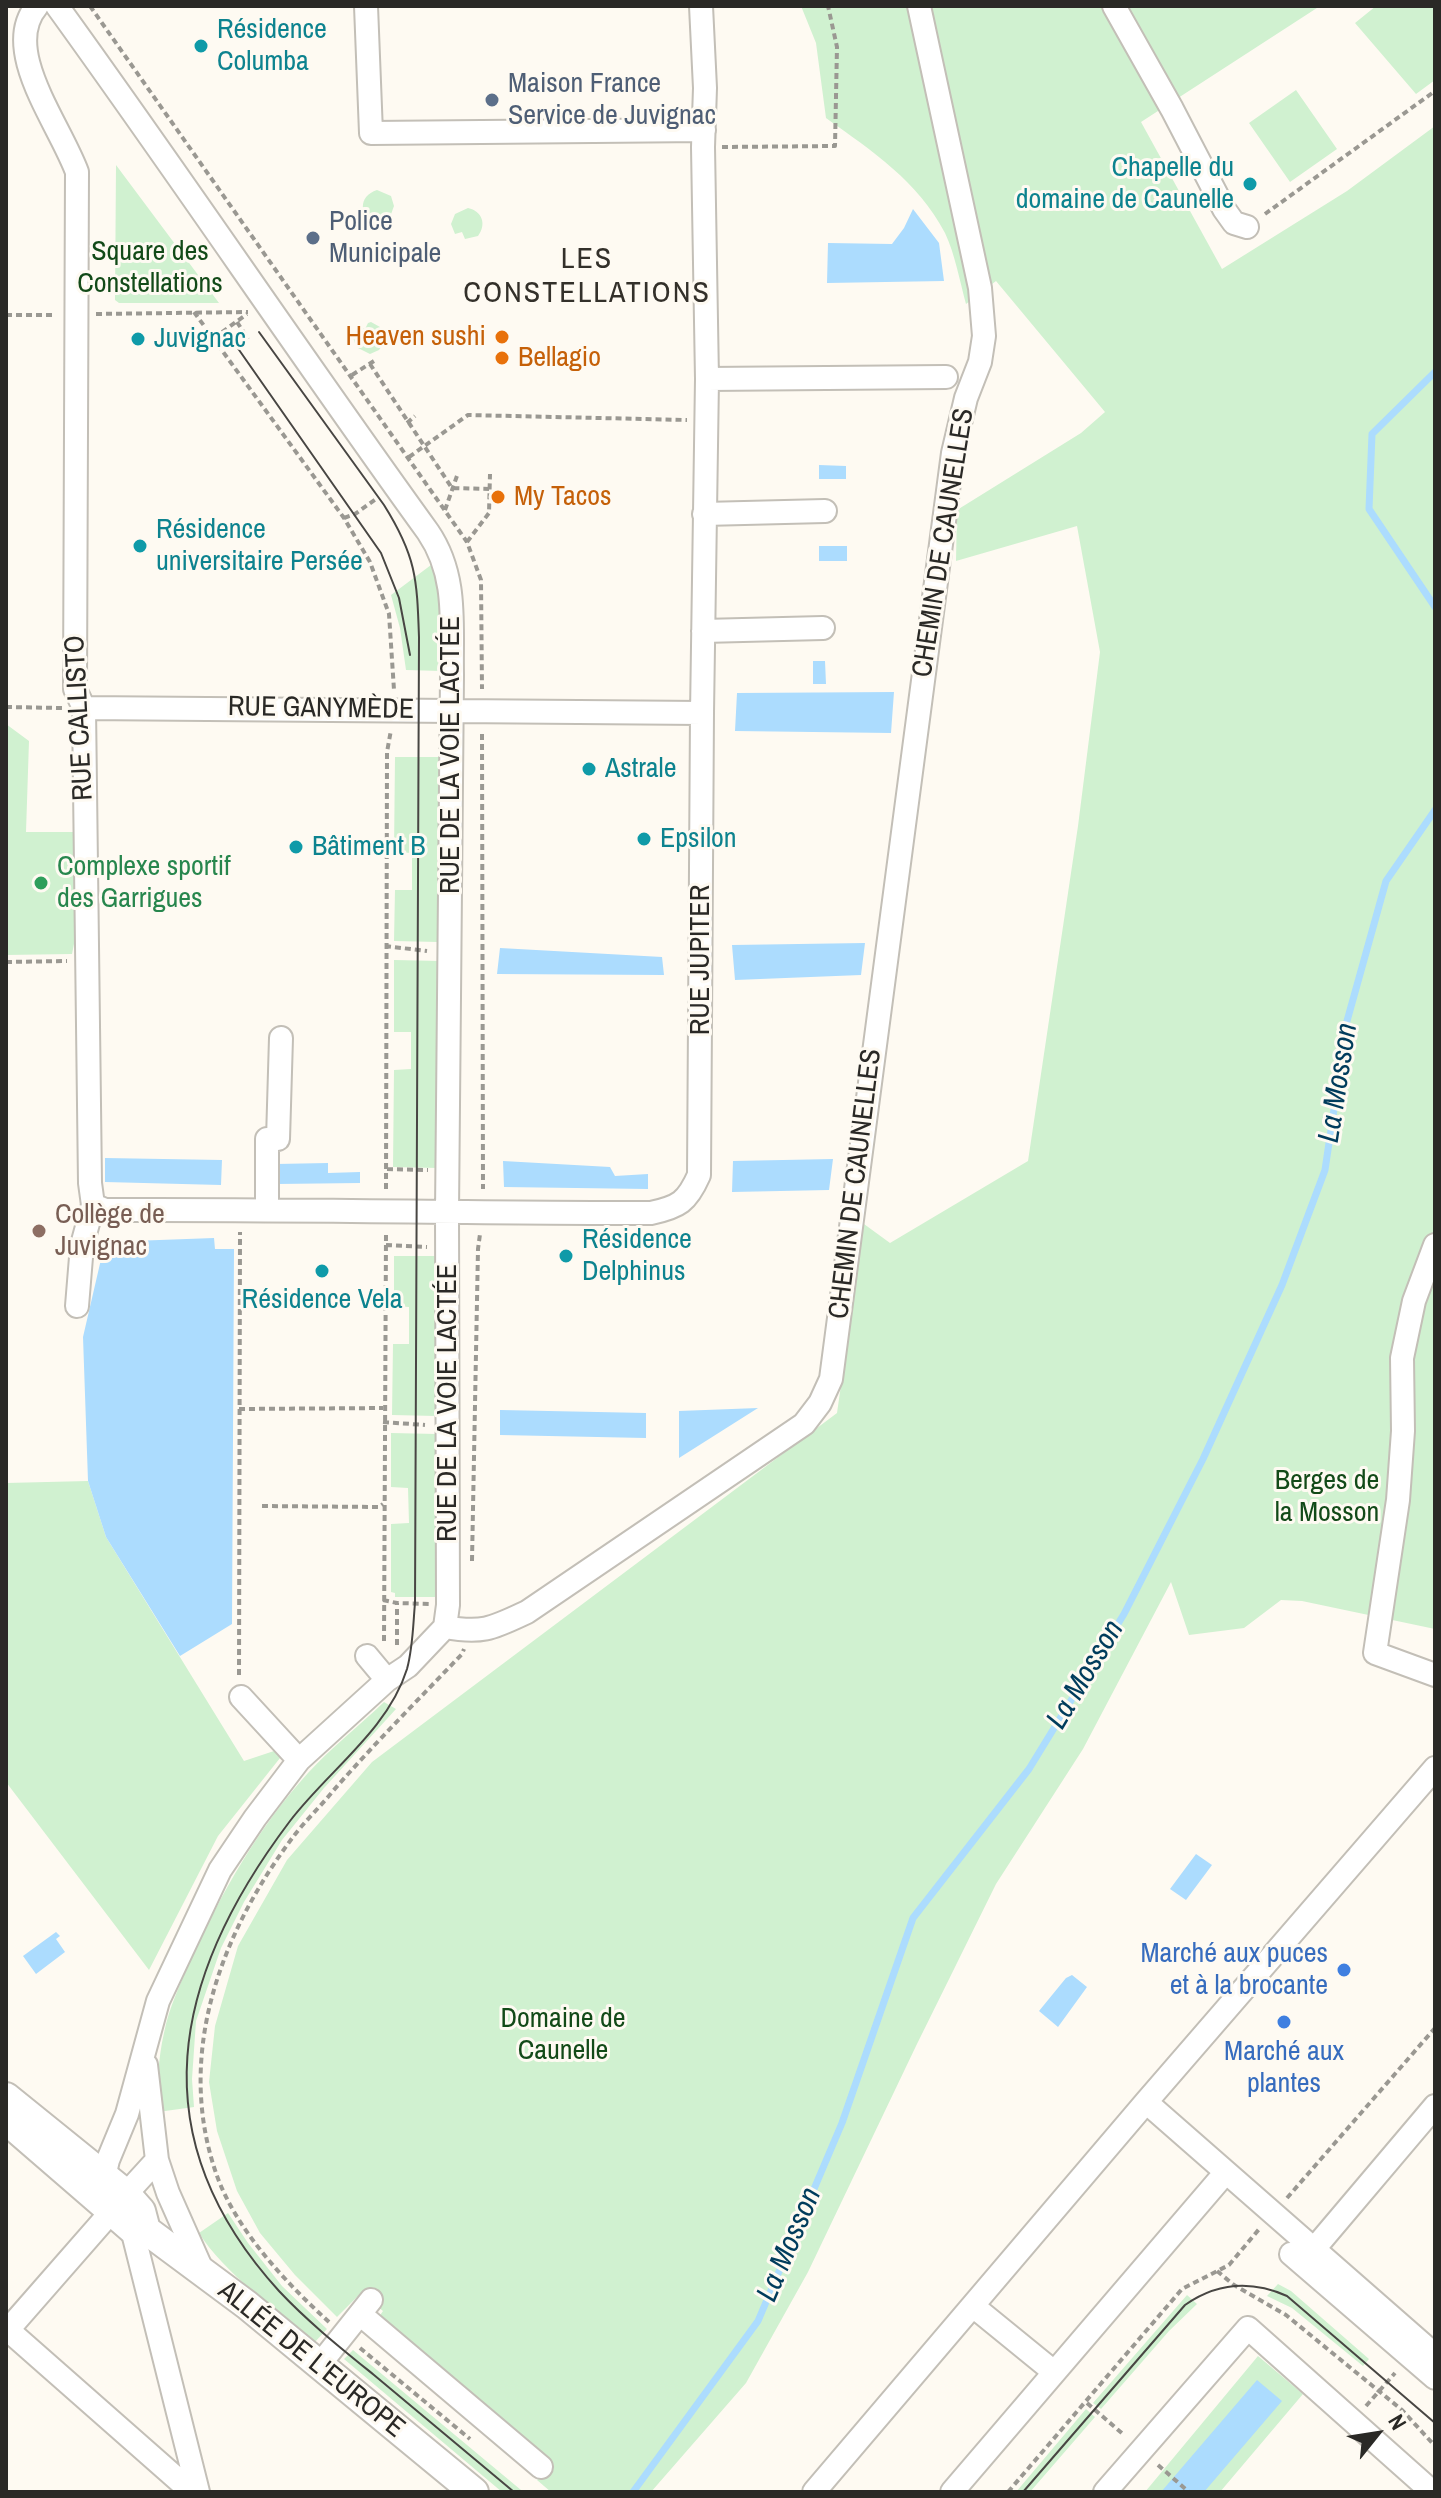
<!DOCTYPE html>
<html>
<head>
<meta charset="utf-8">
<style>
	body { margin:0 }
	#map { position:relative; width:1441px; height:2498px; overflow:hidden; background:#fefaf2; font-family:"Archivo Narrow",sans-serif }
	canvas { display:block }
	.frame { position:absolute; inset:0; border:8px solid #2a2926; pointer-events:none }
	.north { position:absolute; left:1337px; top:2394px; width:80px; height:80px; -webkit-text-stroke:6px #fefaf2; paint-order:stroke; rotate:60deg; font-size:22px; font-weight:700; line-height:32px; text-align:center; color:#2a2926 }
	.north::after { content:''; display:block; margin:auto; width:28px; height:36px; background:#2a2926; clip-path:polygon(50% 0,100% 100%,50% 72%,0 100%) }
</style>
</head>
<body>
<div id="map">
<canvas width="1441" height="2498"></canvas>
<div class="frame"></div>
<div class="north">N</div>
</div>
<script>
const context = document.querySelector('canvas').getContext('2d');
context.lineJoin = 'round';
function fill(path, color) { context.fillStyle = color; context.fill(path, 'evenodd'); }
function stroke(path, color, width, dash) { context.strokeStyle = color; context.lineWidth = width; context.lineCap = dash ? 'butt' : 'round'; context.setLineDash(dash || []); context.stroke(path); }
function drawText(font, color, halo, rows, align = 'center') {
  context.font = font + ' "Archivo Narrow",sans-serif'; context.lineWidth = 6; context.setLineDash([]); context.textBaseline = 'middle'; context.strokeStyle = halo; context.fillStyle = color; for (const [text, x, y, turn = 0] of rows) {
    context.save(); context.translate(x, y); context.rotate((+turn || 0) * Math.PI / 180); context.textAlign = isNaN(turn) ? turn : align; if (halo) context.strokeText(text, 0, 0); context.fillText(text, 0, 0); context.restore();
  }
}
fill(new Path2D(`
	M801 6H1320L1141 122 1222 269 1347 191 1435 126V1629L1302 1601 1281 1600 1244 1628 1189 1635 1171 1582 1083 1749 996 1884 916 2046 808 2272 746 2383 651 2492H551L537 2480 549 2466 376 2321 383 2311 361 2293 337 2317 295 2275 260 2233 237 2191 217 2131 209 2082 215 2026 238 1946 287 1860 372 1762 837 1413 864 1224 890 1243 1028 1161 1078 826 1100 652 1077 526 956 561 957 510 1081 433 1105 412 996 281 966 304C960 282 955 254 945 233 918 181 872 151 826 118L816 43Z
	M1376 6H1435V80L1416 94 1355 23Z
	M1296 90 1337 149 1290 182 1249 123Z
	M116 165 219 303H119L115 300Z
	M377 190 391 196 394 206 390 217 385 215 378 222C358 217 358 196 377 190Z
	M468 208C482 211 487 224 478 236L465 239 462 232 455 234 451 224 455 214Z
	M371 322 380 327 385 341 379 350 370 354 356 347 353 337 357 327 365 329 368 323Z
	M435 562 443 608 441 671 406 670 400 628 391 595Z
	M6 724 29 741 26 832H74L76 934 72 954 6 955Z
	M395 757H440L438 942 394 941 395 890H412V853L394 852Z
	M394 960 440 961 438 1168 393 1167 394 1070 411 1069V1032H394Z
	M394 1256H437L436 1416 392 1415 393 1344H409V1307L394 1306Z
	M391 1433 437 1434V1597H395V1593L391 1592V1524L409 1523 408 1488 391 1487Z
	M88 1481 106 1537 244 1761 280 1749 284 1753 218 1836 149 1970 6 1782V1483Z
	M384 1702 396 1709 324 1788 282 1840 244 1902 221 1948 196 2021 192 2079 194 2107 158 2112C157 2086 158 2059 164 2033 169 2007 181 1983 191 1959 222 1892 258 1828 308 1773 332 1747 359 1726 384 1702Z
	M228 2213 248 2243 282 2286 327 2329 314 2343C278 2311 224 2273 199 2233Z
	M1278 2284 1291 2291 1369 2359 1363 2366 1292 2308 1267 2296Z
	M1187 2295 1197 2304 1169 2331 1101 2409 1093 2403Z
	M353 2350 521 2490 523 2492H502L344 2359Z
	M1258 2356 1303 2394 1220 2492H1145Z
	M1086 2409 1095 2417 1030 2492H1016Z`), '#d0f1d0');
fill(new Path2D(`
	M913 209 939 243 944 281 827 283 828 243 892 244 904 228Z
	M819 465 846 466V479H819Z
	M819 546H847V561H819Z
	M813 661H825L826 684H813Z
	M894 692 891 733 735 731 737 693Z
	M865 943 861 975 735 980 732 945Z
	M500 948 662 957 664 975 497 974Z
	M105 1158 222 1160 221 1185 105 1182Z
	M833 1159 829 1190 732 1192 733 1161Z
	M503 1161 610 1167 615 1176 648 1174V1189L504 1187Z
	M328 1163V1173L360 1172V1183L277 1184 276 1164Z
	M214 1238 215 1249H234L232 1624 180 1656 106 1537 88 1481 83 1337 105 1242Z
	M758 1408 679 1458V1411Z
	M500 1410 646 1413V1438L500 1435Z
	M1196 1854 1212 1865 1186 1900 1170 1889Z
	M56 1932 60 1936 56 1939 65 1952 36 1974 23 1956Z
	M1072 1975 1087 1987 1058 2027 1039 2011 1066 1978Z
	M1257 2380 1282 2401 1204 2492H1161Z`), '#acdcfe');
stroke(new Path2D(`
	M1435 372 1372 434 1369 509 1435 607
	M633 2492 758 2321 842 2123 913 1918 1029 1769 1124 1614 1203 1459 1282 1285 1325 1170 1347 1021 1386 881 1435 810`), '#acdcfe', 7);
const minor = new Path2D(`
	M37 6C0 49 59 123 77 172L75 689 84 708 90 1183 93 1205 82 1245 77 1306
	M57 6C183 180 302 358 428 532 458 576 451 624 452 675L447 1212 448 1605 445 1627
	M366 6 371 133 704 130
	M1114 6 1172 109 1224 209 1234 223 1247 227
	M707 379 946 377
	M704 514 825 511
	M703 631 823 628
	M84 708 702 713
	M93 1205 105 1210C287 1209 469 1213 651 1213 679 1207 687 1202 699 1175L702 713 707 379 703 147 705 88 701 6
	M267 1209V1139H278L281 1038
	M1435 1245 1414 1301 1402 1358 1403 1431 1398 1500 1375 1653 1435 1675
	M445 1627C483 1634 493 1628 527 1612L804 1424 820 1403 831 1379 953 453 966 398 980 362 984 336 980 288 919 6
	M367 1656 387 1680
	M241 1697 299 1760
	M146 2065 157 2160 168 2193 203 2272
	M1146 2102 1435 2355
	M104 2177 108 2160 127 2114 158 2001 220 1870 255 1818 299 1760 387 1680 408 1666 445 1627
	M126 2194 157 2160
	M132 2229 198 2492
	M1314 2249 1435 2106
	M1291 2254 1435 2378
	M973 2306 1054 2372
	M360 2314 541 2467
	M8 2330 192 2492
	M6 2332 111 2212
	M320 2364 371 2300
	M814 2492 1146 2102 1435 1768
	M952 2492 1226 2172
	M1105 2492 1248 2328 1429 2489 1427 2492`);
const major = new Path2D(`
	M6 2097 126 2194 141 2211 146 2230
	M6 2120 132 2229 146 2230 247 2305 474 2492`);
stroke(minor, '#c3bfb7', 26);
stroke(major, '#c3bfb7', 32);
stroke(new Path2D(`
	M90 6 467 542 481 580 482 689
	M722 147 835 146 837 47 828 6
	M1265 214 1435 91
	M194 312 344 518 370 562 389 614 394 690
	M96 314 248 312
	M6 315H56
	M237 322 248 339
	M214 338 247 314
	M370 364 452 488 489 489
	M352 375 374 361
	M407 423 415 416
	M409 457 468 415 687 420
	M445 510 458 473
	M344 518 355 514 376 499
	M467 542 489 513 490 474
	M6 707 62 708
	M482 734 483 1189
	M385 946 427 951
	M6 962 67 961
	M387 1169 428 1170
	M386 1189 387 752 391 730
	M386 1245 427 1247
	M239 1409 383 1408
	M383 1422 425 1425
	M262 1506 379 1507 383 1504
	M472 1561 478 1249 480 1234
	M383 1600 397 1603 429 1604
	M384 1641 386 1234
	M397 1645V1603
	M239 1675 240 1232
	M1287 2198 1435 2028
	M1217 2271 1234 2285 1286 2315 1402 2410 1435 2446
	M329 2322C286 2283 235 2229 216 2173 175 2054 221 1933 293 1837 305 1821 320 1807 333 1791 374 1744 419 1699 462 1654L464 1649
	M360 2348 470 2439
	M1087 2403 1124 2435
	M1366 2406 1395 2373
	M1158 2465 1189 2492
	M1008 2492 1182 2289 1229 2265 1260 2228`), '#9a9892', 4, [6, 4]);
stroke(minor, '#fff', 22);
stroke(major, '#fff', 28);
stroke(new Path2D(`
	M259 332 384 505C416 556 417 578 419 637L415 1603C413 1625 413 1647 407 1669 388 1730 328 1771 290 1821 172 1977 138 2136 279 2291 308 2322 342 2349 374 2375 421 2414 467 2453 514 2492
	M237 347 381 553 399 598 410 655
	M1023 2492 1185 2305C1218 2282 1251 2280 1287 2296L1435 2423`), '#484643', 2);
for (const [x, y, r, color] of [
	[201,46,8,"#0f9aa8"],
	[492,100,8,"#5c6f8a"],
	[1250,184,8,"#0f9aa8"],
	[313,238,8,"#5c6f8a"],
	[502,337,8,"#e8710a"],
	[138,339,8,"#0f9aa8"],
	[502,358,8,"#e8710a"],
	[498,497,8,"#e8710a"],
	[140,546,8,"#0f9aa8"],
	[589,769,8,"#0f9aa8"],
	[644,839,8,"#0f9aa8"],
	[296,847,8,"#0f9aa8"],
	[41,883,8,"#2e9e5b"],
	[39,1231,8,"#8d6e63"],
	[566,1256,8,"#0f9aa8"],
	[322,1271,8,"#0f9aa8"],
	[1344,1970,8,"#3f7fe0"],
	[1284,2022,8,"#3f7fe0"]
]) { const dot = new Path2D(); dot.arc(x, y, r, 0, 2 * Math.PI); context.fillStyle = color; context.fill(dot); stroke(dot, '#fefaf2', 3); }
drawText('28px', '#0d838f', '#fefaf2', [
	["Résidence",217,30],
	["Columba",217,62],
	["Chapelle du",1234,168,"right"],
	["domaine de Caunelle",1234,200,"right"],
	["Juvignac",154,339],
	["Résidence",156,530],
	["universitaire Persée",156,562],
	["Astrale",605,769],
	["Epsilon",660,839],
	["Bâtiment B",312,847],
	["Résidence",582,1240],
	["Delphinus",582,1272],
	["Résidence Vela",322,1300,"center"]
], 'left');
drawText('28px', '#4e5e75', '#fefaf2', [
	["Maison France",508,84],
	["Service de Juvignac",508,116],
	["Police",329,222],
	["Municipale",329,254]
], 'left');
drawText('28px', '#124a18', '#fefaf2', [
	["Square des",150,252],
	["Constellations",150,284],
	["Berges de",1327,1481],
	["la Mosson",1327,1513],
	["Domaine de",563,2019],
	["Caunelle",563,2051]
]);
drawText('28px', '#c56008', '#fefaf2', [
	["Heaven sushi",486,337,"right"],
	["Bellagio",518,358],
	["My Tacos",514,497]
], 'left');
drawText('28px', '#2a2926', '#fefaf2', [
	["CHEMIN DE CAUNELLES",944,543,-81],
	["RUE GANYMÈDE",321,709,1],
	["RUE CALLISTO",80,718,-93],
	["RUE DE LA VOIE LACTÉE",451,755,-90],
	["RUE JUPITER",701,960,-90],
	["CHEMIN DE CAUNELLES",856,1184,-83],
	["RUE DE LA VOIE LACTÉE",448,1403,-90],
	["ALLÉE DE L'EUROPE",311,2360,39]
]);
drawText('28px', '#27864d', '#fefaf2', [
	["Complexe sportif",57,867],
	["des Garrigues",57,899]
], 'left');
drawText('28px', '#785e54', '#fefaf2', [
	["Collège de",55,1215],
	["Juvignac",55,1247]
], 'left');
drawText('28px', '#366cbe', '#fefaf2', [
	["Marché aux puces",1328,1954],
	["et à la brocante",1328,1986],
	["Marché aux",1284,2052,"center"],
	["plantes",1284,2084,"center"]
], 'right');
context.letterSpacing = '2px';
drawText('30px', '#33302a', '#fefaf2', [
	["LES",587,260],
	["CONSTELLATIONS",587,294]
]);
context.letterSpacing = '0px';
drawText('italic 30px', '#003c5c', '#fefaf2', [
	["La Mosson",1339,1083,-81],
	["La Mosson",1086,1675,-59],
	["La Mosson",790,2245,-67]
]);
</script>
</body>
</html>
